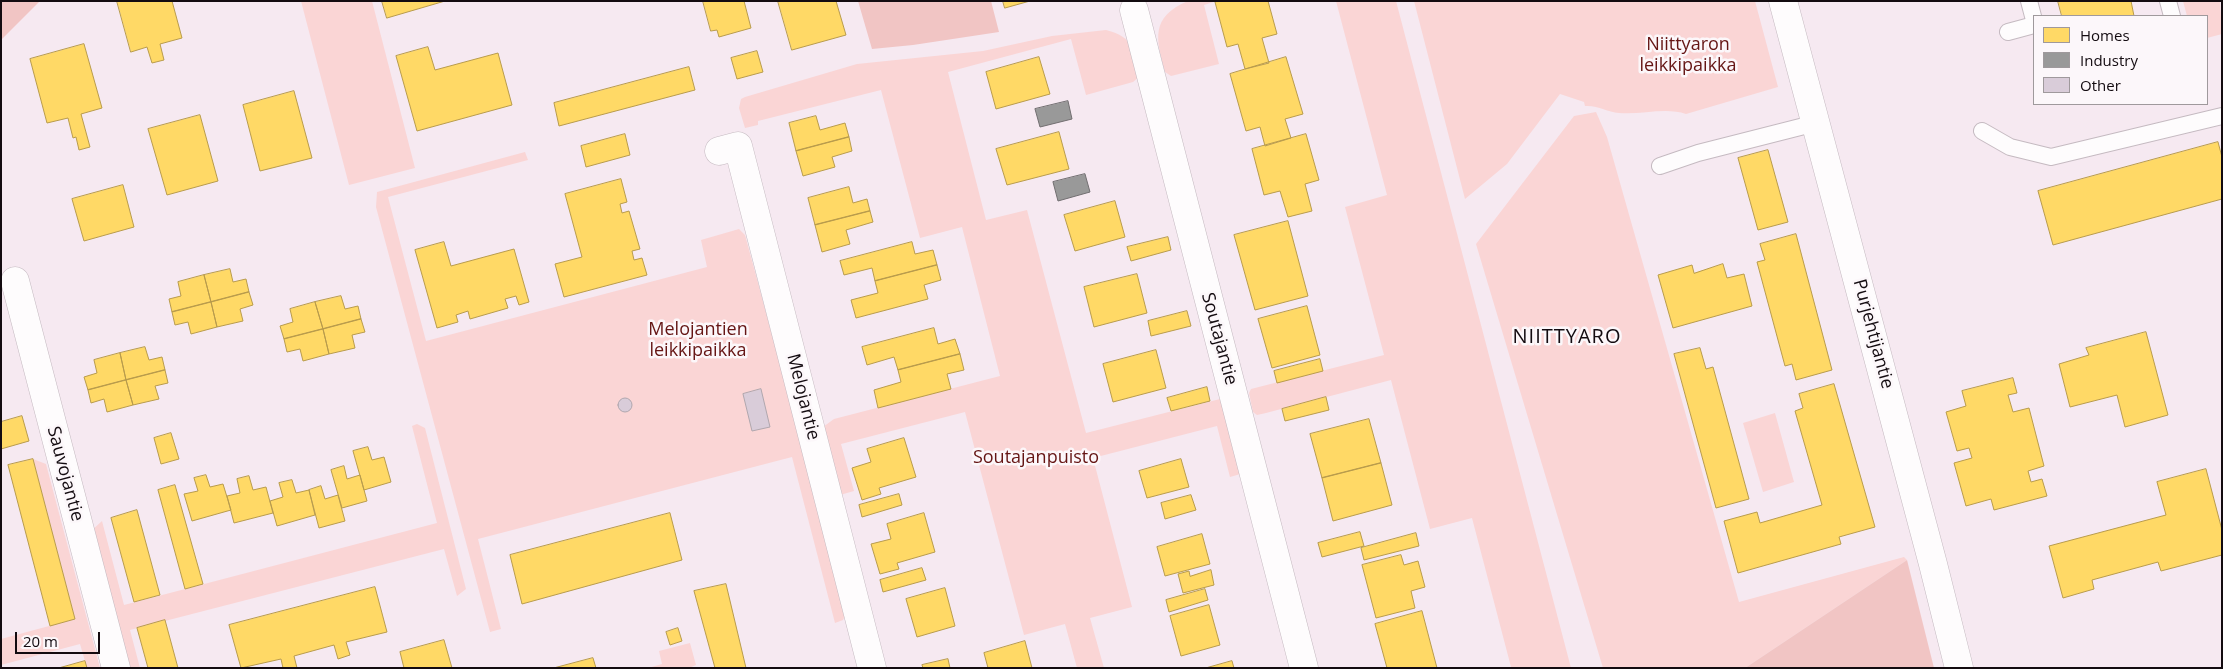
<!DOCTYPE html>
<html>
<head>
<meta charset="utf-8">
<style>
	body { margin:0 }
	#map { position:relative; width:2223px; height:669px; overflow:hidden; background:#f6e9f1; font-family:"Open Sans",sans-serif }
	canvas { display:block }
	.frame { position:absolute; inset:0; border:2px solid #130b10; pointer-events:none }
	.legend { position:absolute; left:2033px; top:15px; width:175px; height:90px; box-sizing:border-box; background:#fcf7fa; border:1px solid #9f999c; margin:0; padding:6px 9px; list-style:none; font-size:15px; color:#130b10 }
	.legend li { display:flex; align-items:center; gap:10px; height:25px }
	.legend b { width:25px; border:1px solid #9f999c }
	.scale { position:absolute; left:15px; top:632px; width:85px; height:22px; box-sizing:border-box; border:2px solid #130b10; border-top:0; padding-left:6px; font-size:15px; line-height:18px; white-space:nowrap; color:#130b10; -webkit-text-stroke:4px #fcf7fa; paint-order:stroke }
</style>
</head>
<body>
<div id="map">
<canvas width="2223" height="669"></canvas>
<div class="frame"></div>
<ul class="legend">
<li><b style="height:14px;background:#ffd966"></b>Homes</li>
<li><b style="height:14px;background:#999"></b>Industry</li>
<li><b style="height:14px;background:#d9ccd9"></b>Other</li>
</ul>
<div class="scale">20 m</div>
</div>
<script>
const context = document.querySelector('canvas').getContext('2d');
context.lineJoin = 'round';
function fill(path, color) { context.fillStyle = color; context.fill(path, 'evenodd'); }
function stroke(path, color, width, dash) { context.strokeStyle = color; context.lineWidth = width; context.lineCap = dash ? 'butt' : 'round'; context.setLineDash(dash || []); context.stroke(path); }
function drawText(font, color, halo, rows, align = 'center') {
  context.font = font + ' "Open Sans",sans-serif'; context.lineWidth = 5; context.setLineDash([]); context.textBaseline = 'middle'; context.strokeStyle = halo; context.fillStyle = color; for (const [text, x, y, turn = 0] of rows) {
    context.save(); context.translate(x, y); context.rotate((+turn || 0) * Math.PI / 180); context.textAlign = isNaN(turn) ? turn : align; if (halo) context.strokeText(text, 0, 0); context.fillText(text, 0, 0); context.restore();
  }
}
fill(new Path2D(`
	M301 1H372L415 168 349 185Z
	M1188 1H1217L1204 5 1219 64 1171 76 1165 72C1156 39 1150 17 1188 1Z
	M1336 1H1396L1571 668H1509L1511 667 1472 518 1430 529 1391 380 1266 413 1257 415 1253 412 1249 393 1251 389 1384 355 1345 207 1387 195Z
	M1414 1H1755L1778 87 1686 114C1666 107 1641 115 1619 113 1607 112 1598 105 1585 106L1584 102 1560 94 1507 164 1465 199Z
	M2183 1H2220L2222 34 2207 38V16H2187Z
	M1106 30C1135 37 1133 51 1140 76L1133 82 1086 95 1071 39 948 72 986 220 1027 210 1086 433 1220 399 1227 402 1244 473 1230 477 1217 426 1093 458 1132 607 1090 618 1104 668H1077L1065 624 1024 635 965 412 841 444 854 491 840 495 823 427 834 419 1000 376 962 227 920 238 881 90 758 121V125L745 128 739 108 741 99 745 97 857 64 983 51 1052 36Z
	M1596 112 1607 137 1739 602 1904 557 1907 560 1745 668H1603L1476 244 1574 116Z
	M525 152 528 160 388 197 426 341 707 267 701 240 739 229 745 235 847 611 843 620 835 623 792 457 478 539 501 629 490 632 376 207 377 192Z
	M1775 413 1794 482 1763 492 1743 423Z
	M417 424 425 428 466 589 457 596 444 549 130 630 140 668H126L90 532 102 521 124 605 437 523 412 426Z
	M33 459 46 464 100 668H87L80 644 1 665V639L75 619Z
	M690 643 696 665 689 668H648L662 664 659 651Z`), '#fad5d5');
fill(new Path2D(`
	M1 1H40L1 40Z
	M858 1H991L999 32 913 45 872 49Z
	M1907 560 1934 668H1745Z`), '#f1c5c4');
const homes = new Path2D(`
	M117 1H172L182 38 160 44 164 60 152 63 147 47 131 52Z
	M382 1H445L387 18Z
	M703 1H744L751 28 719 37 717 30 711 31Z
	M778 1H836L846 35 792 50Z
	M1003 1H1030L1005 8Z
	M1268 1 1277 34 1262 38 1269 63 1245 69 1238 44 1227 47 1215 2Z
	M2058 1H2131L2134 16H2062Z
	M84 44 102 108 81 114 90 147 79 150 76 137 73 138 68 118 47 123 30 59Z
	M428 47 435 70 498 53 512 105 417 131 396 56Z
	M757 51 763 72 737 79 731 58Z
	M1039 57 1050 94 996 109 986 72Z
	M1286 57 1303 114 1285 119 1291 138 1265 146 1260 127 1246 131 1230 74Z
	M689 67 695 90 559 126 554 103Z
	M294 91 312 158 260 171 243 105Z
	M200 115 218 181 167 195 148 129Z
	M816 116 820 130 845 123 849 137 796 151 789 123Z
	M1059 132 1069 169 1007 185 996 149Z
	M625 134 630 155 586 167 581 146Z
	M1306 134 1319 180 1305 184 1312 211 1288 217 1280 191 1264 195 1252 149Z
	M849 137 852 151 832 157 835 167 803 176 796 151Z
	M2218 142 2222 157V199L2053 245 2038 191Z
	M1768 150 1788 222 1758 230 1738 158Z
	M621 179 627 202 620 204 622 213 629 211 640 249 632 251 634 260 642 258 647 275 564 297 555 264 582 257 565 194Z
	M123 185 134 227 84 241 72 199Z
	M849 187 853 203 867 199 870 211 815 225 808 198Z
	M1115 201 1125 237 1075 251 1064 215Z
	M870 211 873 222 846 230 850 244 822 252 815 225Z
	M1288 221 1308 296 1255 310 1234 235Z
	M1796 234 1832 370 1796 380 1792 364 1785 366 1757 262 1765 260 1760 244Z
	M1168 237 1171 250 1131 261 1127 247Z
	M444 242 451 266 514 249 529 302 519 305 516 296 505 299 508 308 470 319 468 311 456 315 458 322 437 328 415 250Z
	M912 242 915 254 933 250 937 265 875 281 872 268 844 275 840 261Z
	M1723 264 1727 278 1744 274 1752 306 1673 328 1658 275 1692 265 1694 273Z
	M937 265 941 280 924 285 928 299 856 318 851 300 878 293 875 281Z
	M230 269 233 282 246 279 249 292 211 302 204 275Z
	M1137 274 1147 313 1094 327 1084 287Z
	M204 275 211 302 172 312 169 299 181 296 178 282Z
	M249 292 253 305 240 309 243 321 217 327 211 302Z
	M341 296 345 309 358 306 361 319 323 329 315 302Z
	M211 302 217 327 191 334 188 322 175 325 172 312Z
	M315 302 323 329 284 339 280 326 293 322 290 309Z
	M1307 306 1320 355 1272 368 1258 319Z
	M1187 311 1191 326 1151 336 1148 321Z
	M361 319 365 332 352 335 355 348 329 354 323 329Z
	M934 328 938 344 955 339 960 354 898 370 894 357 867 365 862 347Z
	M323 329 329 354 303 361 300 349 287 352 284 339Z
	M2146 332 2168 415 2125 427 2117 395 2070 407 2059 364 2089 355 2086 348Z
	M145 347 149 360 162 357 165 370 126 380 120 353Z
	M1700 348 1706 369 1713 367 1749 499 1716 508 1674 354Z
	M1156 350 1166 388 1113 402 1103 364Z
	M120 353 126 380 88 390 84 377 97 373 94 360Z
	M960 354 964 370 947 374 951 389 878 408 874 390 901 382 898 370Z
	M1320 359 1323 371 1277 383 1274 371Z
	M165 370 168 383 155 386 159 399 133 405 126 380Z
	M2013 378 2017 393 2008 395 2013 412 2029 408 2044 466 2028 471 2031 482 2042 479 2047 496 1994 510 1991 499 1966 506 1954 463 1972 458 1969 448 1957 451 1946 412 1966 406 1962 391Z
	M126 380 133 405 107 412 104 399 91 403 88 390Z
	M1834 384 1875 527 1839 537 1841 544 1738 573 1724 521 1757 512 1760 523 1822 505 1795 411 1803 408 1799 394Z
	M1207 387 1210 401 1171 411 1167 398Z
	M1326 397 1329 410 1285 421 1282 409Z
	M22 416 29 441 1 449V422Z
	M1369 419 1381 463 1322 478 1310 434Z
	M171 433 179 459 161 464 154 438Z
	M904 438 916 477 879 488 881 494 862 500 852 468 871 462 867 449Z
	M368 447 372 460 384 457 391 482 364 490 353 451Z
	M33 459 75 619 50 626 8 465Z
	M1181 459 1189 487 1147 498 1139 471Z
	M1381 463 1392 505 1333 521 1322 478Z
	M344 466 347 479 360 475 367 501 342 508 331 470Z
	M2206 469 2222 530V555L2161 571 2158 562 2092 580 2094 589 2063 598 2049 546 2166 515 2157 482Z
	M206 475 210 487 223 484 231 510 192 521 184 494 198 491 194 478Z
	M249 476 253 490 266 487 273 513 234 523 227 496 240 493 237 479Z
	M292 480 296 493 309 490 315 515 277 526 270 501 283 497 279 483Z
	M175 485 203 584 185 589 158 490Z
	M321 486 325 499 338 495 345 521 319 528 309 490Z
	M899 494 902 505 862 517 859 505Z
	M1191 495 1196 510 1165 519 1161 503Z
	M137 510 160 595 134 602 111 518Z
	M670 513 682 560 522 604 510 555Z
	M924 513 935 552 897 563 899 569 880 574 871 544 891 539 887 524Z
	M1360 532 1364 546 1322 557 1318 543Z
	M1416 533 1419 546 1364 560 1361 548Z
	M1202 534 1210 564 1165 576 1157 547Z
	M1401 555 1404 565 1418 561 1425 587 1411 591 1415 608 1376 618 1362 565Z
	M922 568 926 580 883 592 880 580Z
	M1211 570 1214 585 1183 593 1178 574 1189 571 1190 576Z
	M726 584 746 668H715L694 591Z
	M375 587 387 632 346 642 350 655 338 659 334 645 294 656 297 668H283L281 659 241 668 229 625Z
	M945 588 955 626 917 637 906 599Z
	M1205 589 1208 600 1169 612 1166 600Z
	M1209 605 1220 645 1181 656 1170 616Z
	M1422 611 1437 668H1387L1375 624Z
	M165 620 178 668H148L137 628Z
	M678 628 682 641 670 645 666 632Z
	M444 640 452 668H404L400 652Z
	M1025 641 1032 668H988L984 653Z
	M593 658 596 668H554Z
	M948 659 950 668H923L922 665Z
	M85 661 87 668H59Z
	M1232 661 1234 668H1206Z`);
fill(homes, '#ffd966');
stroke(homes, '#b89b4c', 1);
const industry = new Path2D(`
	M1068 101 1072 119 1040 127 1035 109Z
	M1085 174 1090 192 1058 201 1053 182Z`);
fill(industry, '#999');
stroke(industry, '#716e70', 1);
const building = new Path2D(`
	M761 389 770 427 752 431 743 394Z
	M618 405a7 7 0 1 1 14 0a7 7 0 1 1-14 0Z`);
fill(building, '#d9ccd9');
stroke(building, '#b0a7ae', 1);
const lane = new Path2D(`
	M2029 1 2034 20
	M2168 1 2172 16
	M2008 32 2034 25
	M1982 131 2010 147 2051 157 2222 116
	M1660 166 1698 153 1816 123`);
const street = new Path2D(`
	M1783 1 1933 564 1959 668
	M1134 10 1304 668
	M719 151 738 146 872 668
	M15 281 116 668`);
stroke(lane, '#c5bac1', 18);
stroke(street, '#c5bac1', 29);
stroke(lane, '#fefcfd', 16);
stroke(street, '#fefcfd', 28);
drawText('18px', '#651514', '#fcf7fa', [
	["Niittyaron",1688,45],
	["leikkipaikka",1688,66],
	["Melojantien",698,330],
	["leikkipaikka",698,351],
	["Soutajanpuisto",1036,458]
]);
drawText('18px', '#130b10', '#fcf7fa', [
	["Purjehtijantie",1873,334,75],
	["Soutajantie",1219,339,75],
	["Melojantie",803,397,76],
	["Sauvojantie",65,474,75]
]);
context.letterSpacing = '1px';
drawText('20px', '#130b10', '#fcf7fa', [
	["NIITTYARO",1567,337]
]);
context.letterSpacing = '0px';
</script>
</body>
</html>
